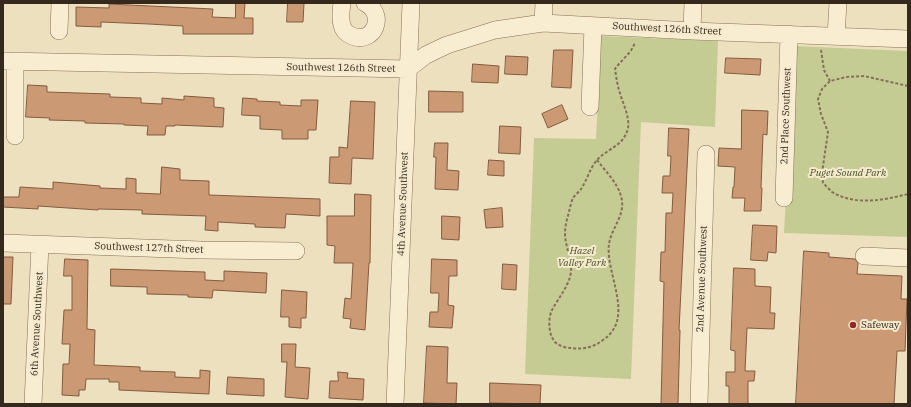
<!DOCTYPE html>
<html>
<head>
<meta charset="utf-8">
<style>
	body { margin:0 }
	#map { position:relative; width:911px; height:407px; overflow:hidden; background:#ede0bf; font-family:"IBM Plex Serif",serif }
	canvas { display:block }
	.frame { position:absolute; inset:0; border:4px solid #35281c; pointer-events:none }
</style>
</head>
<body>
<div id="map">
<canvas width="911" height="407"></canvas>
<div class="frame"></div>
</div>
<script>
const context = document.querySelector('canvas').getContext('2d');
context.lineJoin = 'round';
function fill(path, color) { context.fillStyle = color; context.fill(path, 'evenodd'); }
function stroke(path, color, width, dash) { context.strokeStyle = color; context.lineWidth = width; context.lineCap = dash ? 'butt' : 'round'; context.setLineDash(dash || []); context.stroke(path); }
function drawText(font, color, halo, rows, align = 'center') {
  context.font = font + ' "IBM Plex Serif",serif'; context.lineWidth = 4; context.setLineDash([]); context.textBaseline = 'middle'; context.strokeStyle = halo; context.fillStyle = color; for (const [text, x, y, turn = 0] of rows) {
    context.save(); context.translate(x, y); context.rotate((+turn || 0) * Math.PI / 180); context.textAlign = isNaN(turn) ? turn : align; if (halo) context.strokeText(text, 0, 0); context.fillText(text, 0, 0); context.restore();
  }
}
fill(new Path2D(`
	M601 36 718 41 715 127 641 122 631 379 525 374 534 138 596 139Z
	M794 46 908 51V237L784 233Z`), '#c4cb93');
const building = new Path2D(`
	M236 3H245L244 18H253V34H183V26L149 24 101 22V27L76 26V7L109 8V4L213 9 212 17 235 18Z
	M288 3H304L303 22H287Z
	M554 50H573L571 88 552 87Z
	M506 56 528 57 527 75 505 74Z
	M726 58 761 59 760 75 725 73Z
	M473 64 499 66 498 83 472 82Z
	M28 85 47 86V92L110 94V97L141 98V103L162 104V98L184 100V96L214 98V107L224 108 223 127 175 125V126H166L165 135H147L148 126 124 125V124L85 123V121L49 120 50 118 26 117Z
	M429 91 463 92V112H429Z
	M243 98 257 99V101L280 102V105L301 106V100H318L316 130H308V139H282V130L260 129V116L242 115Z
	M351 101 375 102 373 159 352 158 351 184 329 183 330 157H339V147L347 148Z
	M562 105 568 119 548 128 542 114Z
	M742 110 768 111 767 135 763 134 761 188H762L761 211H744L745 198H732L733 187H734L735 167 718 166 719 148 741 149Z
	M500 126 521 127 520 154 499 153Z
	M669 128 689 129 679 330H680L678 404H661L664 282 660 281 661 252H665L666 213H672L673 193H662L663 176H670L671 156H668Z
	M435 143H448L447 170 459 171 458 190 435 189 436 157H434Z
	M489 160 504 161V176L488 175Z
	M162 167 180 169V180L209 181V195L320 199V216L286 214 285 228 255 227V224L218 222V231L205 230 206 216 142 214V210L98 209V210L38 206V209L3 207V197H19L20 187 53 189V182L100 186V188L126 189V178L136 179V193L160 194Z
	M355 194 371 195 370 263H369L365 330 350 328 351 319 343 318 345 298 351 299 353 263H334L335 246 327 245V216H354Z
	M502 208 503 227 486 228 484 210Z
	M442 216 460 217 459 240 442 239Z
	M753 225 777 226 776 253 768 252 767 261 751 260Z
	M804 251 829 253V257L855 259 858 263 857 274 902 276 901 299H907L905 351H897L894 404H796Z
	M3 257H13L11 304H3Z
	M65 259 88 260 87 329 95 330 94 365 140 367V371L175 372V377L200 378V370L210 371 209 394 119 390V382H109V379H86L85 390H79V396L62 395 63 364H69L70 344H62L64 310H72V276H64Z
	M432 259 457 260V276H449L448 305 454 306 452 328 429 327 430 312H438L439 293H431Z
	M503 264 517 265 516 290 502 289Z
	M734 268 755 269V286L771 287 770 313H775L774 329 747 328 745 371H755L754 381H748V404H729V386H726V372H735V351L731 350Z
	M111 269 205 272V280L224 281V271L267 273 266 293 213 290 212 298 188 297V295L147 294V287L111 286Z
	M282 290 307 292 306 318H301V328L289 327V317H281Z
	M282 344H296L295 367 310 368 308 399 285 397 287 362H282Z
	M427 346 448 347 447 383H457L456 404 424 403Z
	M338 372 348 373 347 378 364 379 363 400 329 398 330 381H338Z
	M228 377 264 379V396L227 394Z
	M490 383 541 385 540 404 490 403Z`);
fill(building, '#cb9a74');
stroke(building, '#845a3e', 1);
const minor = new Path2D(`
	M342 3C341 10 340 19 342 25 343 30 347 34 352 36 374 45 387 14 365 3
	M543 23 544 3
	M59 31 60 3
	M692 31 693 3
	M836 36 838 3
	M3 61 408 69 426 55 447 45 495 30 543 23 692 31 908 39
	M590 107 593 26
	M15 136V61
	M784 198 789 34
	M3 243 201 250 296 251
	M864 256 908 258
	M33 404 40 244
	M395 404 411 3
	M699 404 706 154`);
stroke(minor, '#857057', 18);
stroke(new Path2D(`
	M821 50 824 70 830 81
	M908 86 864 76 846 77 830 81 822 89 818 99 821 114 828 132 822 173 823 183C826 186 829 189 832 192 855 206 884 200 908 194
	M597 160C606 172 620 185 622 201 624 217 611 229 609 244 605 274 636 318 603 340 594 347 583 350 571 348 566 348 559 346 555 342 548 334 548 318 552 310 559 297 569 286 571 272 572 259 565 246 565 233 565 226 567 219 569 212 570 208 571 202 573 198 575 195 579 192 581 189 587 180 590 168 597 160 608 148 624 146 628 128 630 116 622 102 619 90 617 83 616 76 615 69 621 60 632 53 635 42`), '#857057', 2, [3, 2]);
stroke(minor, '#f8edd1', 17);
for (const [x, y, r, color] of [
	[853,325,4,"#942828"]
]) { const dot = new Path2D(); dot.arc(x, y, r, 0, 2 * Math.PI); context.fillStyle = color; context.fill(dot); stroke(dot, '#f5eace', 1.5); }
drawText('10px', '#35281c', '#f5eace', [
	["Southwest 126th Street",667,29,3],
	["Southwest 126th Street",341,68,1],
	["2nd Place Southwest",786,116,-88],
	["4th Avenue Southwest",403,204,-88],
	["Southwest 127th Street",149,248,2],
	["2nd Avenue Southwest",702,279,-88],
	["6th Avenue Southwest",37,324,-87]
]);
drawText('italic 10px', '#455123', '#f5eace', [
	["Puget Sound Park",848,173],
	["Hazel",582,251],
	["Valley Park",582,263]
]);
drawText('10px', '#35281c', '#f5eace', [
	["Safeway",861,325]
], 'left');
</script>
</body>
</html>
